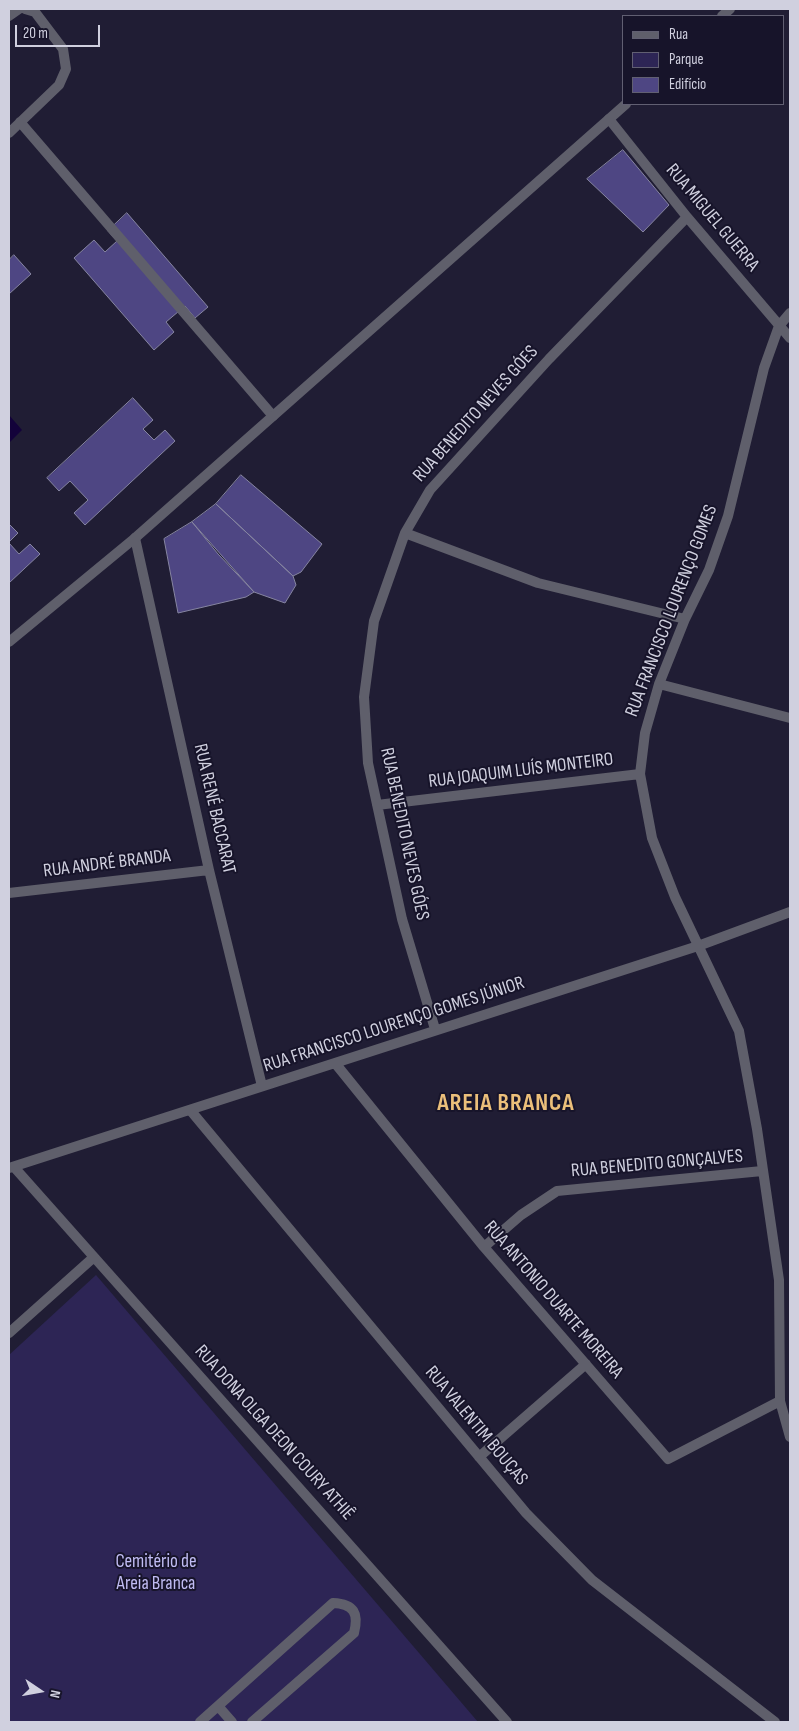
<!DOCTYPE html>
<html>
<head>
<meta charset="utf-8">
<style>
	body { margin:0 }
	#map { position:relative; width:799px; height:1731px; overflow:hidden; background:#201d34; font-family:"Sofia Sans Condensed",sans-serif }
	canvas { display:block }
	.frame { position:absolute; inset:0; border:10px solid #d0d0df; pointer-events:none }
	.legend { position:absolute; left:622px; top:15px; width:162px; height:90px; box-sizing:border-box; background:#17142a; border:1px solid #615f72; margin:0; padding:6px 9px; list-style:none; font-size:15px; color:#d0d0df }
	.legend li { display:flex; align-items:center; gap:10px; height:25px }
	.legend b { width:25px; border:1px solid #615f72 }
	.north { position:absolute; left:15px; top:1666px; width:50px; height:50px; -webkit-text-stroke:4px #17142a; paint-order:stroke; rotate:102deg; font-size:14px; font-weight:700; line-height:20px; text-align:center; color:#d0d0df }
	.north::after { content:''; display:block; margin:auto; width:18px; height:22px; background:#d0d0df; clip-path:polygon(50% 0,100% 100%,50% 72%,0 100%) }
	.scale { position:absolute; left:15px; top:25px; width:85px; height:22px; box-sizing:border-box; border:2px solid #d0d0df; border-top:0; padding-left:6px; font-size:15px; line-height:18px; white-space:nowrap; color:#d0d0df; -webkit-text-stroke:4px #17142a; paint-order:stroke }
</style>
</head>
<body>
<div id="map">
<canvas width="799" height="1731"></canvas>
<div class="frame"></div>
<ul class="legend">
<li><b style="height:6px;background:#5f5f6b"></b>Rua</li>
<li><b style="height:14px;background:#2d2555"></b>Parque</li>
<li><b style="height:14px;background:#4e4683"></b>Edifício</li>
</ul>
<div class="north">N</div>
<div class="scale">20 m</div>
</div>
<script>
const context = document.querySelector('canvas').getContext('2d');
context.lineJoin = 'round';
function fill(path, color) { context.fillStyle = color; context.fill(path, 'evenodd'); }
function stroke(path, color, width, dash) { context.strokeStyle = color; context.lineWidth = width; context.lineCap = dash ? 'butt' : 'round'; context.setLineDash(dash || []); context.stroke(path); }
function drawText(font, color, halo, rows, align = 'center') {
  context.font = font + ' "Sofia Sans Condensed",sans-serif'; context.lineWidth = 4; context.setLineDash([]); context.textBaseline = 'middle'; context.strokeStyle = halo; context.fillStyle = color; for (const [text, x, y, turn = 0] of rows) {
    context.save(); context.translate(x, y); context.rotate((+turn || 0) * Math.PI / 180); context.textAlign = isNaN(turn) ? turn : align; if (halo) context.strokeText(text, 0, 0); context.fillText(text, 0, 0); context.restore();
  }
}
fill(new Path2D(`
	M96 1275 478 1722H9V1355Z`), '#2d2555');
fill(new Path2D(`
	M9 415 22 430 9 443Z`), '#13023a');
const building = new Path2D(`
	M623 150 669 205 643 232 587 179Z
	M127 213 208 307 195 318 185 306 166 322 174 332 154 350 74 258 94 240 105 252 117 241 108 231Z
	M14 255 31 274 9 294V260Z
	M133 398 153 420 143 429 154 440 165 430 175 441 85 525 74 513 88 500 70 481 59 491 47 478Z
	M241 475 322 544 301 572 293 576 216 504Z
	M216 504 293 576 296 585 285 603 254 592 192 522Z
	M192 522 218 554 254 592 246 597 178 613 164 539Z
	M9 524 18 533 9 542Z
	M9 543 19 554 30 544 40 554 9 583Z`);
fill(building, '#4e4683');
stroke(building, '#8685a1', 1);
stroke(new Path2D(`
	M9 16 19 9
	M20 122 273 416
	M9 133 59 85 66 69 63 49 35 12 25 9
	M218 1706 232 1722
	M200 1722 333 1603C354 1604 359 1613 354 1633L252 1722`), '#5f5f6b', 10);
stroke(new Path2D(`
	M609 119 687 217 790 338
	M790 313 779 326 764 368 728 516 709 570 685 619 659 684 645 733 640 774 652 838 675 897 739 1031 757 1129 779 1280 780 1401 790 1437
	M405 533 538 583 685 619
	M135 538 209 870 262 1086
	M659 684 790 718
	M377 805 640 774
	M9 893 209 870
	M435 1029 402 919 368 763 364 697 374 621 405 533 430 490 549 359 687 217
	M335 1063 484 1247 668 1459 780 1401
	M191 1111 526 1513 592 1580 775 1722
	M14 1167 507 1722
	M9 1168 698 946 790 912
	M484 1247 521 1215 557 1191 762 1171
	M9 1333 94 1257
	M479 1457 586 1364`), '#5f5f6b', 10);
stroke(new Path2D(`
	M722 16 730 9
	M9 642 135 538 626 104`), '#5f5f6b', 10);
drawText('19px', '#d0d0df', '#17142a', [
	["RUA MIGUEL GUERRA",712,218,50],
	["RUA BENEDITO NEVES GÓES",476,414,-48],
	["RUA FRANCISCO LOURENÇO GOMES",672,611,-69],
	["RUA JOAQUIM LUÍS MONTEIRO",521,771,-7],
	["RUA RENÉ BACCARAT",214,809,77],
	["RUA BENEDITO NEVES GÓES",404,834,78],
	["RUA ANDRÉ BRANDA",107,864,-7],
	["RUA FRANCISCO LOURENÇO GOMES JÚNIOR",394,1025,-18],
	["RUA BENEDITO GONÇALVES",657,1164,-5],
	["RUA ANTONIO DUARTE MOREIRA",553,1300,49],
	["RUA VALENTIM BOUÇAS",476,1426,50],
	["RUA DONA OLGA DEON COURY ATHIÊ",274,1433,48]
]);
drawText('19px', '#c0bcf3', '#17142a', [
	["Cemitério de",156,1562],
	["Areia Branca",156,1584]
]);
context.letterSpacing = '1px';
drawText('bold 24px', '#ebbf7a', '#17142a', [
	["AREIA BRANCA",506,1104]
]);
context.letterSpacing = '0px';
</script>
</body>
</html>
